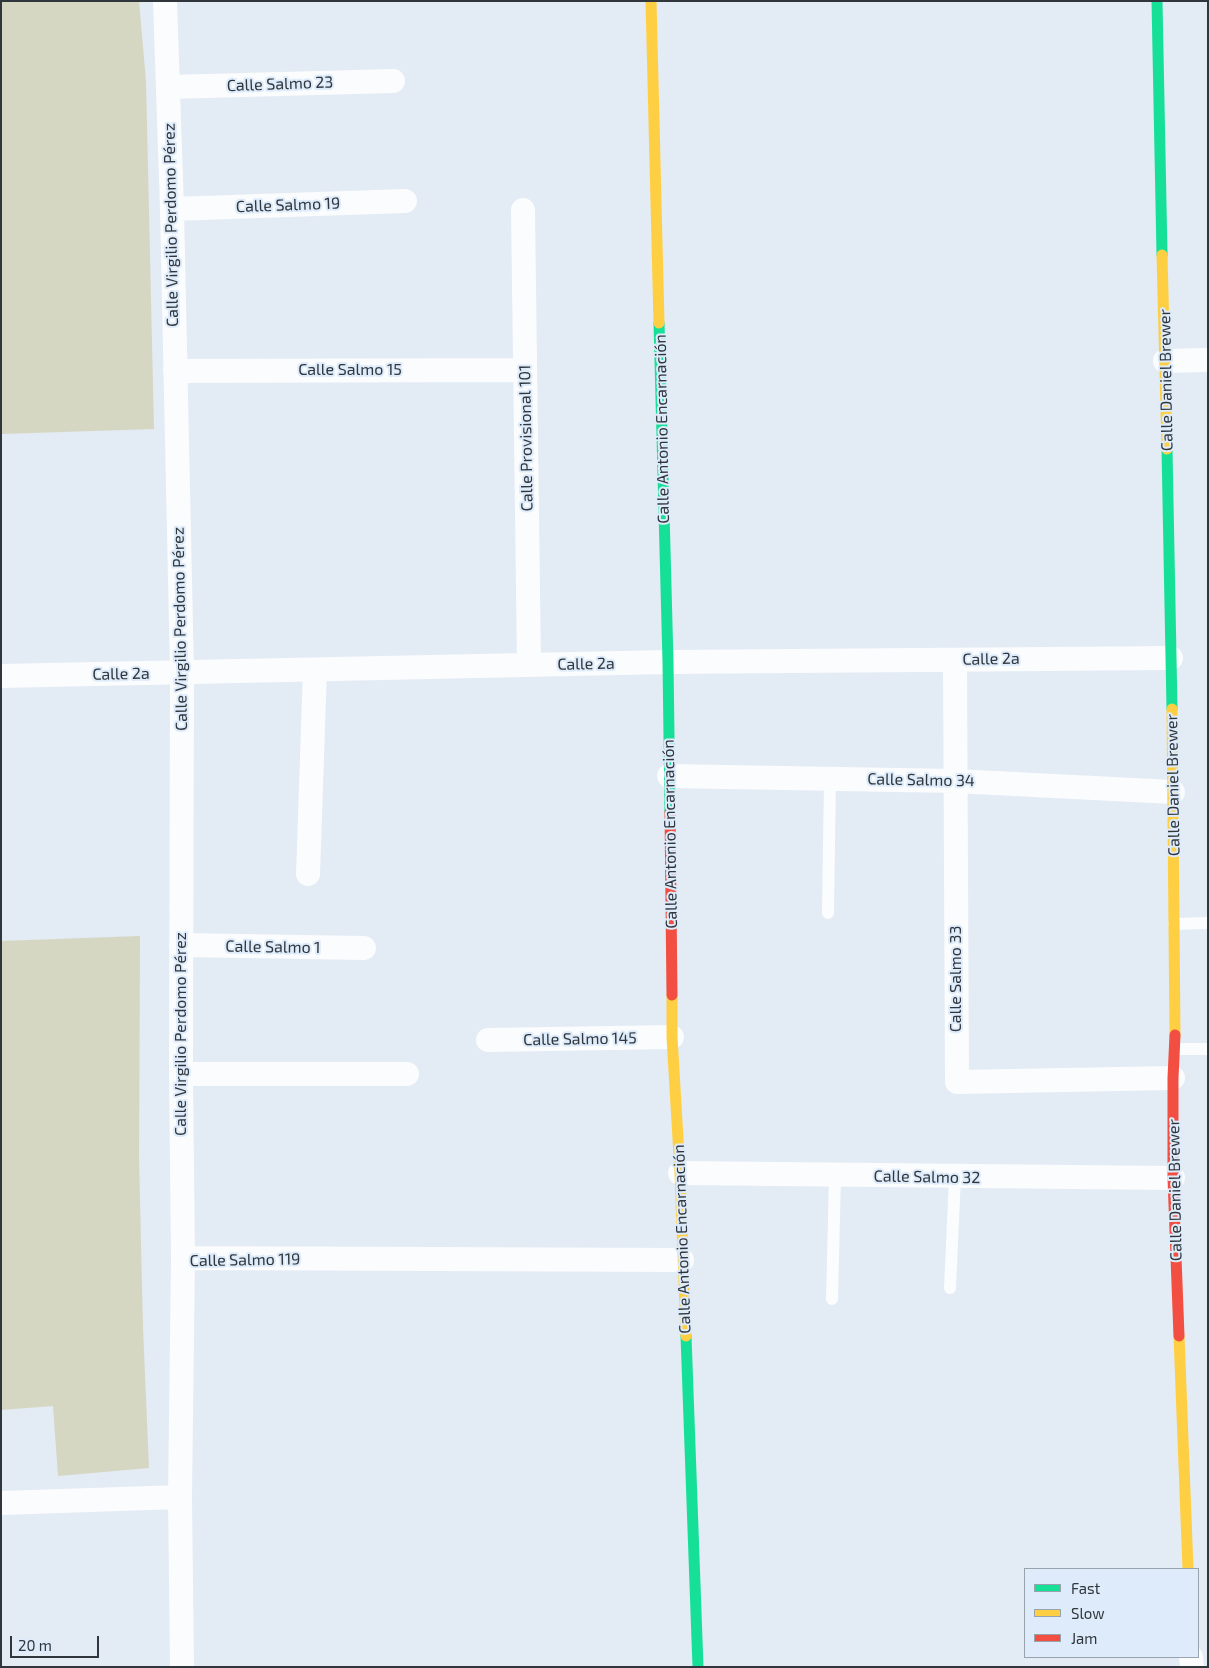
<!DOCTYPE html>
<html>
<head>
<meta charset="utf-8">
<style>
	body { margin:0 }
	#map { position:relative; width:1209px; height:1668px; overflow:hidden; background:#e3ebf4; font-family:"Exo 2",sans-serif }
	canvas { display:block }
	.frame { position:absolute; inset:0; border:2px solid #30363c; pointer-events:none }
	.legend { position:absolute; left:1024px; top:1568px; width:175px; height:90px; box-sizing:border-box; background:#ddebfa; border:1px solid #98a3ae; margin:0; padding:6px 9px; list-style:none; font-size:15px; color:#30363c }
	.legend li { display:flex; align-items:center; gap:10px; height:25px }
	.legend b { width:25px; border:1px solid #98a3ae }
	.scale { position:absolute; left:10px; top:1636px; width:89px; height:22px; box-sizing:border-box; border:2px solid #30363c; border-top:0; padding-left:6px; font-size:15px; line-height:18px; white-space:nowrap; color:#30363c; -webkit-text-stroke:4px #ddebfa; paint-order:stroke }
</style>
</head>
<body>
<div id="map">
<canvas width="1209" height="1668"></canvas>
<div class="frame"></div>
<ul class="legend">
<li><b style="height:6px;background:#16e098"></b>Fast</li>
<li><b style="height:6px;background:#ffcf43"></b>Slow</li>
<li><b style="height:6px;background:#f24e42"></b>Jam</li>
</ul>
<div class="scale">20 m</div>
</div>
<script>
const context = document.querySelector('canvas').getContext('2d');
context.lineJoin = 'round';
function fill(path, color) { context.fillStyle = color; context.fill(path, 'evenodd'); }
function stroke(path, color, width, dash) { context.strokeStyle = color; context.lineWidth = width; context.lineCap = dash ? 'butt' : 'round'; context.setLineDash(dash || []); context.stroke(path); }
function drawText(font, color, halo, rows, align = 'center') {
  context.font = font + ' "Exo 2",sans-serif'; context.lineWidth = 4; context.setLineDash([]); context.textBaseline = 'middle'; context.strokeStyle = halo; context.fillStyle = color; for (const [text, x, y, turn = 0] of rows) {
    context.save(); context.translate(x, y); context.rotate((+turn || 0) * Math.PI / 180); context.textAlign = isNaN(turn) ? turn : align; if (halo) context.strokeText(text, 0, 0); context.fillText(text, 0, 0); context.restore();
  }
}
fill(new Path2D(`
	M1 1H139L146 81 154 429 1 434Z
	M140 936 139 1157 143 1328 149 1468 58 1476 53 1406 1 1410V941Z`), '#d5d7c3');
stroke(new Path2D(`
	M828 913 830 778
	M1174 924 1208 923
	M1175 1049H1208
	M950 1288 955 1177
	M832 1299 835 1176`), '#fbfcfd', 12);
stroke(new Path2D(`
	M165 1 172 209 182 672 181 1074 183 1258
	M168 87 393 81
	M172 209 405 201
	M523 210 529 665
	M1165 361 1208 360
	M175 371 525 370
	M955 660 957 1082 1173 1078
	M1 676 668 662 1171 658
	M669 776 955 781 1173 792
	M308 874 315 670
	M181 945 364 948
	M488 1040 672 1037
	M181 1074H407
	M680 1173 1173 1178
	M1 1503 180 1497
	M1191 1657 1192 1667
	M182 1667 180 1497 183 1258 682 1260`), '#fbfcfd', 24);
stroke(new Path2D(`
	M1157 1 1162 255
	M659 323 668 662 670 812
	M1167 449 1172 709
	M686 1336 698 1667`), '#16e098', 11);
stroke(new Path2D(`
	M651 1 659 323
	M1162 255 1167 449
	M1172 709 1175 1035
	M672 995V1037L680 1173 686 1336
	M1179 1336 1188 1569`), '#ffcf43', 11);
stroke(new Path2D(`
	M670 812 672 995
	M1175 1035 1173 1078V1178L1179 1336`), '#f24e42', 11);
drawText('16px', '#30363c', '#ddebfa', [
	["Calle Salmo 23",280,84,-2],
	["Calle Salmo 19",288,205,-2],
	["Calle Virgilio Perdomo Pérez",171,225,-91],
	["Calle Salmo 15",350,370],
	["Calle Daniel Brewer",1166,380,-91],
	["Calle Antonio Encarnación",662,429,-91],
	["Calle Provisional 101",526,438,-91],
	["Calle Virgilio Perdomo Pérez",180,629,-91],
	["Calle 2a",991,659,-1],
	["Calle 2a",586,664,-1],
	["Calle 2a",121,674,-1],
	["Calle Salmo 34",921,780,1],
	["Calle Daniel Brewer",1173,785,-91],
	["Calle Antonio Encarnación",670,834,-91],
	["Calle Salmo 1",273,947,1],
	["Calle Salmo 33",956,979,-90],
	["Calle Virgilio Perdomo Pérez",181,1034,-90],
	["Calle Salmo 145",580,1039,-1],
	["Calle Salmo 32",927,1177,1],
	["Calle Daniel Brewer",1175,1190,-91],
	["Calle Antonio Encarnación",682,1239,-92],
	["Calle Salmo 119",245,1260,-1]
]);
</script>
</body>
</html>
